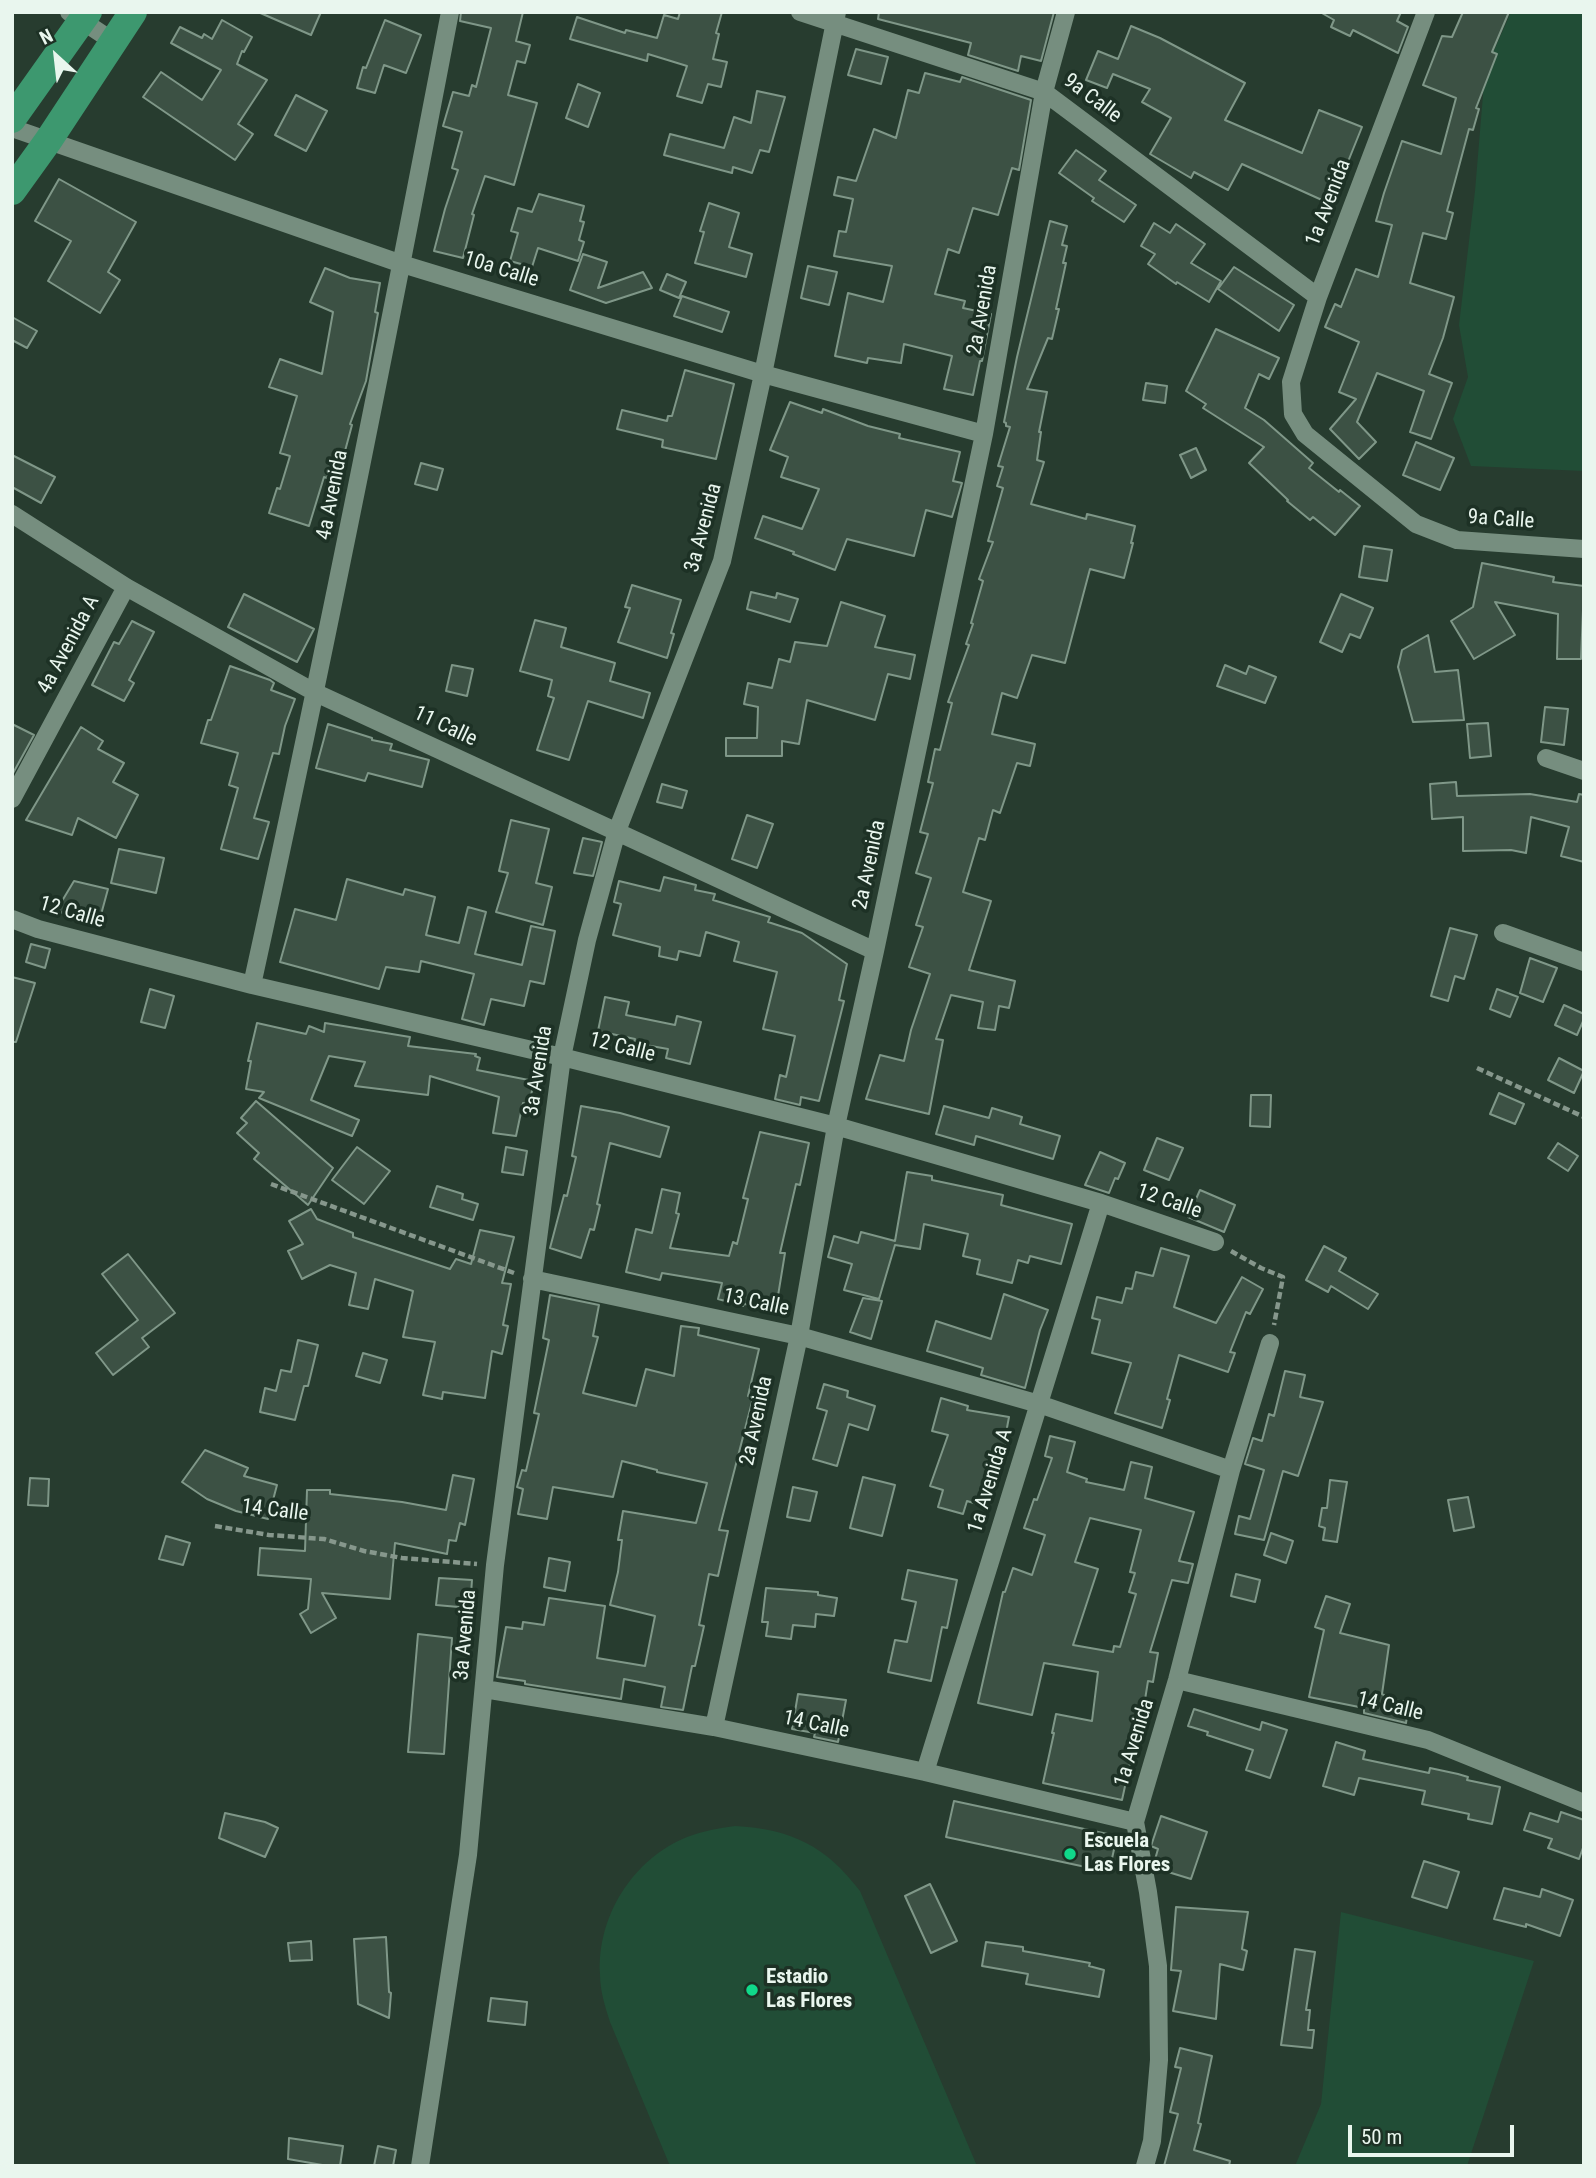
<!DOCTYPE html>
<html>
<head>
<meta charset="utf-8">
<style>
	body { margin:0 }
	#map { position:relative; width:1596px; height:2178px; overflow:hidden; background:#273c2f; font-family:"Roboto Condensed",sans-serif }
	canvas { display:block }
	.frame { position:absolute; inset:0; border:14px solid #e9f6ee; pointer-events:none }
	.north { position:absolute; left:21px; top:21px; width:70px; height:70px; -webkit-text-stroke:5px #1d3125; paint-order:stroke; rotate:333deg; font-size:19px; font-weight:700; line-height:28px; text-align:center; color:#e9f6ee }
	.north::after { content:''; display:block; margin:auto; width:24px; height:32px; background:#e9f6ee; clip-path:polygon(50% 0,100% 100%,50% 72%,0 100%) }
	.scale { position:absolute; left:1348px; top:2125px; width:166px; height:32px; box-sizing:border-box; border:4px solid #e9f6ee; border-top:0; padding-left:9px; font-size:21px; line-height:24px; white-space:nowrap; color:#e9f6ee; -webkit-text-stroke:5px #1d3125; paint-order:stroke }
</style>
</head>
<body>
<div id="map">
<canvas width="1596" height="2178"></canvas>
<div class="frame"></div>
<div class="north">N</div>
<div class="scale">50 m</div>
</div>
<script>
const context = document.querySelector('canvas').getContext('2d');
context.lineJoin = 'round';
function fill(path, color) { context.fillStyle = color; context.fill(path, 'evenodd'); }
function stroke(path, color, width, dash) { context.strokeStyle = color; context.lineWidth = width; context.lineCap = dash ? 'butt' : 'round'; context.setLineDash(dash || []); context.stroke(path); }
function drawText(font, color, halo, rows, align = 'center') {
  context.font = font + ' "Roboto Condensed",sans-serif'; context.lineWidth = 7; context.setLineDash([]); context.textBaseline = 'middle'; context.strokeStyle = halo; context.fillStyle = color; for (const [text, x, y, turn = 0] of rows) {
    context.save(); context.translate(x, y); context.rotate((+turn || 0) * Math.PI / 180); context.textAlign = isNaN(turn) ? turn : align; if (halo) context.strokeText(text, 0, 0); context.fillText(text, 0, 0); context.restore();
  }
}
fill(new Path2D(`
	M1511 12H1584V471L1471 466 1453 419 1468 377 1459 325 1475 191 1485 71Z
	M735 1826C791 1829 826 1846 860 1891L977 2166H670L610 2022C605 2006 600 1991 600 1974 597 1916 633 1859 687 1837 703 1831 719 1828 735 1826Z
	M1341 1912 1534 1961 1467 2166H1295L1321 2104Z`), '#214d36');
const building = new Path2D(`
	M258 12H321L311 35Z
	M461 12H523L516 41 530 45 525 63 517 61 508 95 537 103 514 185 485 176 472 214 474 215 463 258 434 251 445 209 458 170 452 168 462 132 443 126 453 92 469 96 472 85 476 87 491 28 460 21Z
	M680 12H722L716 33 719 34 713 59 727 62 721 87 708 84 702 103 677 96 687 66 648 54 647 61 570 39 577 17 625 33 626 30 657 38 664 15 678 19Z
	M879 12H1054L1041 61 1021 56 1018 71 968 55 971 43 878 19Z
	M1320 12H1401L1397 21 1408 27 1398 53 1353 30 1350 36 1331 27 1334 20Z
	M1463 12H1509L1492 52 1497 54 1476 108 1479 109 1473 130 1469 129 1447 211 1453 213 1446 239 1423 233 1410 283 1454 297 1443 338 1429 374 1452 383 1431 439 1410 432 1424 391 1377 373 1357 422 1376 442 1359 459 1330 429 1356 399 1339 392 1359 342 1325 327 1335 304 1341 307 1356 269 1378 277 1392 225 1376 221 1384 193 1402 141 1441 154 1456 98 1423 85 1442 36 1452 37Z
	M222 20 252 37 244 52 242 51 237 64 267 80 238 124 253 134 235 160 143 97 161 72 202 100 221 70 171 43 180 27 202 38 204 34 212 39Z
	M385 20 421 35 406 73 384 65 375 93 357 88 363 67 366 68Z
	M1131 26 1160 38 1245 83 1225 120 1302 153 1319 110 1362 127 1341 179 1344 180 1333 205 1242 164 1228 190 1194 172 1191 178 1150 154 1171 118 1142 102 1150 89 1113 74 1107 88 1086 80 1098 51 1118 59Z
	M856 49 888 57 881 84 848 75Z
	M925 73 960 82 962 77 1031 100 1019 170 1012 168 998 215 973 208 959 253 948 249 935 294 965 301 963 308 991 314 982 361H980L973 395 944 389 952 356 904 344 901 363 868 358 867 363 835 356 848 293 883 302 892 266 834 256 839 231 846 232 853 199 834 195 838 177 856 181 874 129 896 138 908 90 919 93Z
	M578 84 600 93 588 127 566 118Z
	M757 91 785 97 769 152 760 150 752 173 733 167 732 173 664 155 670 134 724 148 734 117 751 123Z
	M296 95 327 111 306 151 275 135Z
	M1076 150 1106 171 1099 180 1136 205 1124 222 1092 201 1094 198 1059 173Z
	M59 179 136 222 108 272 120 280 100 313 48 281 71 241 35 221Z
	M539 194 584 206 580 221 584 222 579 240 584 242 578 261 538 248 532 267 510 261 518 233 511 231 518 208 532 212Z
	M709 203 739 213 729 247 752 254 746 277 695 263 704 232 700 231Z
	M1050 221 1067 226 1062 245 1067 246 1063 263H1066L1056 309H1059L1052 339 1048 338 1027 389 1047 392 1039 432H1041L1037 460 1044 462 1031 504 1086 519 1087 514 1135 526 1131 543H1133L1124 578 1090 569 1065 663 1032 655 1017 698 1002 693 992 734 1035 744 1030 766 1017 763 1000 813 993 810 985 840 979 838 963 892 991 901 969 970 1015 981 1009 1008 999 1006 995 1030 978 1028 983 1002 951 995 936 1039 943 1040 929 1114 866 1099 880 1055 904 1061 911 1030 930 974 909 967 923 927 916 925 931 878 916 873 928 834 920 832 933 783 928 782 935 749 940 750 952 703 948 702 969 645 966 644 973 624 971 623 983 581 979 579 993 542 988 541 1003 488 997 486 1003 467 998 466 1010 427 1006 426V423L1004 422 1017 357Z
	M1154 223 1170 233 1176 224 1205 244 1191 263 1221 281 1209 302 1177 282 1176 284 1148 264 1155 254 1141 246Z
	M583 254 607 262 598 288 643 272 652 288 606 303 570 290Z
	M808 266 837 272 829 305 801 298Z
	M1234 267 1294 305 1279 331 1218 289Z
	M325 268 350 278 380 283 375 312 378 313 366 381 350 424 352 425 345 451 336 449 327 478 324 477 309 526 269 513 277 488 280 489 290 456 280 453 297 396 269 387 280 359 322 374 333 312 310 302Z
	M667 274 686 282 679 298 660 290Z
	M682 296 729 312 722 332 674 316Z
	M12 317 37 331 27 348 12 340Z
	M1216 329 1279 358 1269 379 1259 374 1245 408 1264 420 1313 463 1309 468 1339 492 1340 490 1360 506 1335 535 1313 517 1310 520 1287 501 1288 500 1249 463 1264 447 1203 408 1206 404 1186 391Z
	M685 370 734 384 716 459 662 447 663 440 617 429 622 410 667 421 668 416H672Z
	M1146 383 1167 386 1165 403 1143 400Z
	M790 402 822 413 823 409 868 426 900 434 899 438 960 452 953 481 962 483 952 517 926 510 914 556 847 539 835 570 793 554 794 552 755 538 763 516 802 529 819 489 781 477 788 457 770 450Z
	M1416 442 1454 458 1440 490 1403 475Z
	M1196 448 1206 470 1191 478 1180 455Z
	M12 455 55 477 41 503 12 487Z
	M421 463 443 469 437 490 415 484Z
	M1364 546 1392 550 1387 581 1359 577Z
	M1482 563 1554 577 1553 582 1584 586 1581 659H1557L1558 614 1495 602 1515 635 1474 659 1451 621 1473 607Z
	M632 585 681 600 671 633 674 634 667 658 618 642 630 608 625 607Z
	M751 592 776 598 777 593 798 599 790 622 747 609Z
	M244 594 314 629 297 662 228 627Z
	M1341 594 1373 608 1360 638 1350 634 1342 652 1320 642Z
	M841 602 885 616 875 647 915 655 910 679 888 674 875 720 807 700 799 744 782 741V756H726V738H757L758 707 744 704 748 683 772 688 779 659 790 662 795 642 827 646Z
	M535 620 566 628 561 647 615 663 610 681 650 693 643 718 588 701 569 760 537 750 554 698 548 696 552 680 520 671Z
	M132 621 154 632 129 680 134 683 124 701 92 685 114 642 119 644Z
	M1428 635 1435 672 1458 670 1464 720 1413 722 1398 667 1402 650Z
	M452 665 473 669 467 696 446 691Z
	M1225 665 1246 674 1249 666 1276 677 1265 703 1217 686Z
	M230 666 270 680 274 683 271 690 295 699 285 726 279 754 273 753 254 818 269 822 258 859 221 849 238 788 229 785 238 753 201 743 208 720H211Z
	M1545 707 1568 709 1564 745 1541 742Z
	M1488 723 1491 756 1470 758 1467 724Z
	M12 724 34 735 12 775Z
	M328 724 372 738V740L392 744 390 750 429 760 422 787 368 773 365 781 316 768Z
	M81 727 103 741 98 749 124 763 113 782 138 795 116 838 78 818 72 835 26 820Z
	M1456 782 1457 796 1530 794 1577 802 1579 794 1584 795V862L1561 856 1569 827 1531 817 1526 853 1511 850 1463 851V817L1432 819 1430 784Z
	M662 784 687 791 682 808 657 802Z
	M747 815 773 824 757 868 732 859Z
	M511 820 549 829 536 883 552 887 543 925 496 912 508 873 499 871Z
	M583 838 602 842 593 876 574 873Z
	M119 849 164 858 156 893 111 883Z
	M664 877 696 885 695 890 715 894 713 900 770 917 768 922 802 933 847 964 839 1000 844 1001 819 1101 801 1097 800 1105 775 1099 780 1075 786 1077 795 1036 763 1029 777 972 734 961 739 942 706 932 700 956 679 951 677 960 659 956 660 947 613 935 621 904 614 902 619 881 660 891Z
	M347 879 403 895 405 889 435 897 426 935 459 943 468 907 486 912 475 954 522 965 531 926 555 931 544 984 530 981 524 1006 491 999 484 1025 462 1019 474 974 421 961 419 972 386 967 379 989 280 962 295 909 336 920Z
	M74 881 108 889 99 922 56 911Z
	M1450 928 1477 935 1464 979 1455 976 1448 1001 1431 996Z
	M31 944 50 949 45 968 26 962Z
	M1530 958 1557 968 1543 1002 1520 993Z
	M12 977 35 983 16 1042H12Z
	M150 989 174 996 165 1028 141 1022Z
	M1497 989 1518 997 1510 1017 1490 1009Z
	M605 997 629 1002 626 1015 675 1025 677 1016 701 1022 690 1064 666 1058 668 1049 634 1043 635 1039 598 1031Z
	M1564 1005 1584 1014V1019L1577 1035 1555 1025Z
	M257 1023 306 1034 309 1026 324 1032 325 1023 410 1037 408 1046 476 1054 475 1056 480 1058 477 1070 534 1081 529 1105 523 1103 516 1136 493 1133 499 1097 430 1076 428 1095 355 1086 365 1062 329 1056 311 1100 359 1120 352 1136 259 1098 264 1092 246 1089 251 1061H248Z
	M1559 1058 1584 1071 1574 1093 1548 1080Z
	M1499 1093 1524 1104 1515 1124 1490 1114Z
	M1251 1095H1271L1270 1127 1250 1126Z
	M256 1101 333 1168 308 1205 254 1159 259 1153 237 1133 247 1123 241 1118Z
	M581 1106 620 1113 669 1127 660 1157 610 1143 597 1204 600 1205 594 1230 590 1229 581 1258 550 1248 564 1195 567 1196 576 1157 572 1156Z
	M944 1106 989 1118 992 1108 1022 1117 1020 1124 1060 1136 1053 1159 976 1136 974 1145 936 1134Z
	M760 1132 809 1143 800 1185 796 1184 780 1253H785L776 1308 744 1304 743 1306 718 1299 722 1283 662 1273 660 1280 626 1272 636 1229 652 1233 662 1189 680 1193 676 1213 679 1214 670 1248 729 1256 733 1242 737 1244 748 1199 743 1198Z
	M1157 1138 1183 1148 1169 1180 1144 1170Z
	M1558 1143 1578 1156 1568 1171 1548 1158Z
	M357 1147 390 1171 364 1204 332 1180Z
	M506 1147 527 1151 523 1175 502 1172Z
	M1100 1152 1125 1163 1118 1179 1115 1178 1109 1193 1085 1185Z
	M907 1172 932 1176V1180L1003 1195 1001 1205 1072 1224 1061 1264 1030 1256 1028 1263 1018 1260 1012 1283 977 1274 980 1260 963 1256 968 1234 924 1224 920 1249 895 1245 879 1299 844 1290 852 1264 828 1257 834 1236 858 1243 861 1232 895 1241Z
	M437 1186 463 1194 462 1199 478 1204 473 1220 430 1207Z
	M1200 1190 1235 1205 1224 1232 1188 1217Z
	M311 1209 317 1219 353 1233V1237L450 1269 456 1259 471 1264 480 1230 514 1237 502 1283 511 1284 503 1325 508 1326 502 1354 492 1351 485 1398 443 1392 442 1399 423 1395 435 1342 403 1337 413 1291 375 1279 368 1309 349 1305 356 1273 330 1265 302 1279 288 1251 303 1244 289 1221Z
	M1324 1246 1346 1258 1339 1271 1378 1294 1368 1309 1331 1286 1328 1292 1306 1280Z
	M1161 1248 1189 1256 1174 1307 1216 1323 1242 1277 1263 1289 1250 1314 1246 1312 1230 1352 1235 1353 1228 1372 1179 1355 1167 1399 1170 1400 1162 1428 1115 1413 1131 1363 1092 1353 1100 1320 1092 1318 1097 1297 1122 1303 1126 1288 1132 1289 1136 1272 1153 1276Z
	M128 1254 175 1313 142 1338 149 1347 113 1375 96 1353 138 1320 102 1274Z
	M1004 1294 1048 1310 1040 1330 1025 1388 981 1375 983 1368 927 1351 936 1321 991 1339Z
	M550 1295 599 1305 593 1336 598 1337 583 1393 636 1406 646 1369 674 1376 681 1326 699 1328 698 1335 759 1349 748 1396 753 1398 719 1530 728 1531 718 1576 709 1574 699 1625 704 1626 695 1666H692L683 1710 661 1707 665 1687 624 1679 621 1699 525 1684V1681L497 1677 506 1627 522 1629 523 1622 544 1625 549 1598 605 1606 597 1658 645 1666 655 1616 610 1605 618 1572 622 1540H618L623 1511 696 1523 707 1483 657 1472V1470L622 1461 613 1497 553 1487 547 1519 518 1514 523 1489 517 1487 522 1470 526 1471 539 1414 534 1413 549 1340 543 1338Z
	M863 1298 882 1301 871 1339 850 1332Z
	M298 1340 318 1345 308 1386H304L295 1420 260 1412 265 1388 276 1391 281 1370 291 1372Z
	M363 1353 387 1360 380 1383 356 1376Z
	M1285 1371 1305 1375 1300 1397 1323 1402 1298 1476 1283 1471 1264 1540 1235 1534 1239 1516 1250 1519 1264 1470 1245 1464 1253 1438 1262 1441 1269 1414 1274 1416Z
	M824 1384 848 1391 847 1397 875 1406 868 1430 849 1424 837 1466 813 1459 827 1411 817 1408Z
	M941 1398 968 1406 967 1410 1009 1417 1006 1433 1010 1434 998 1471 991 1468 977 1504 967 1501 963 1514 938 1507 943 1490 930 1486 948 1435 932 1431Z
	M1050 1436 1075 1442 1067 1472 1087 1479 1086 1482 1124 1490 1131 1462 1152 1467 1145 1498 1194 1512 1179 1561 1193 1564 1188 1583 1172 1580 1150 1652 1158 1653 1153 1682 1148 1681 1140 1731H1137L1122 1800 1043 1783 1054 1733H1052L1056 1714 1092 1721 1098 1672 1044 1663 1032 1715 978 1703 1003 1592H1005L1013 1568 1032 1575 1045 1535 1024 1528 1034 1499 1037 1500 1052 1458 1045 1456ZM1090 1518 1141 1530 1130 1572 1135 1573 1129 1592 1136 1594 1120 1647 1114 1646 1113 1652 1073 1645 1098 1569 1075 1562Z
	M205 1450 248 1468 244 1476 277 1485 268 1519 236 1511 207 1499 182 1482Z
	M453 1475 474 1479 465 1525 460 1523 456 1541 449 1540 447 1554 395 1543 390 1599 322 1593 336 1618 311 1633 300 1614 308 1609 311 1579 258 1575 260 1548 305 1551 307 1490H330V1494L402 1502 446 1510Z
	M863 1477 895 1485 882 1536 850 1528Z
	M30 1478 49 1479 48 1506 28 1505Z
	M1330 1480 1347 1482 1337 1542 1323 1540 1325 1528 1319 1526 1322 1508H1327Z
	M793 1487 817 1492 810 1521 787 1517Z
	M1468 1497 1474 1527 1454 1531 1448 1500Z
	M1271 1533 1293 1541 1286 1563 1264 1555Z
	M166 1536 190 1543 183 1565 159 1559Z
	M549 1558 570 1562 565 1591 544 1587Z
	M908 1570 957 1580 947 1628 942 1627 931 1681 888 1672 895 1640 907 1642 916 1602 902 1599Z
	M1236 1574 1260 1580 1255 1602 1231 1596Z
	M439 1578 472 1580 470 1608 436 1605Z
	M766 1588 818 1592V1595L837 1598 834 1616 816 1614 815 1627 793 1625 791 1639 766 1636 768 1622H762Z
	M1326 1596 1350 1604 1340 1633 1389 1645 1382 1694 1384 1695V1699L1409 1702 1406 1723 1364 1713V1708L1309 1697 1324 1630 1315 1627Z
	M418 1634 452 1638 444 1754 408 1752Z
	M798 1694 846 1700 838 1742 814 1737 815 1733 792 1729Z
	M1194 1709 1260 1730 1262 1722 1287 1730 1270 1778 1246 1770 1253 1750 1207 1735 1208 1732 1188 1726Z
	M1336 1742 1365 1751 1363 1759 1429 1773 1430 1768 1458 1774 1468 1777 1467 1780 1500 1787 1492 1824 1468 1819 1469 1814 1422 1804 1425 1791 1359 1778 1354 1795 1323 1786Z
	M954 1801 1117 1836 1109 1872 946 1837Z
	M1561 1812 1584 1820V1845L1579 1859 1548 1848 1552 1839 1524 1830 1530 1813 1558 1822Z
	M225 1813 265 1822 278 1828 265 1857 219 1838Z
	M1161 1816 1207 1832 1191 1879 1155 1868 1154 1863 1158 1849 1151 1846Z
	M1424 1861 1459 1872 1447 1908 1412 1897Z
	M930 1884 957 1941 931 1953 905 1896Z
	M1504 1888 1540 1897 1542 1889 1573 1900 1560 1936 1526 1924V1927L1494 1919Z
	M1176 1907 1248 1912 1242 1949 1247 1951 1243 1970 1220 1964 1216 2019 1173 2011 1181 1971 1171 1970Z
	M386 1937 389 1992 391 1993 389 2018 358 2004 354 1939Z
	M311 1941 312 1960 290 1961 288 1943Z
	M986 1942 1023 1947V1951L1090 1963 1089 1966 1104 1970 1099 1997 1026 1984 1028 1974 982 1966Z
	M1295 1949 1315 1952 1306 2010H1310L1308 2030H1314L1312 2048 1281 2045Z
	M491 1998 527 2002 525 2025 488 2021Z
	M1180 2048 1212 2056 1198 2123 1201 2124 1194 2150 1230 2161 1229 2166H1164L1178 2114 1170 2112 1181 2068 1175 2067Z
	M289 2138 343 2146 340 2166H328L288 2159Z
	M378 2146 396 2150 393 2166H374Z`);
fill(building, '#3c5144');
stroke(building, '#7f9788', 2);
stroke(new Path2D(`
	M1477 1068 1584 1117
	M271 1184 514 1273
	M1231 1251 1261 1268 1283 1277 1274 1325
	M215 1526 269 1535 324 1539 364 1551 402 1558 477 1564`), '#86978c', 4.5, [7, 3.5]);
stroke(new Path2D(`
	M69 12 114 42
	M800 12 1044 92 1318 297
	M1426 12 1318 297 1291 382 1293 414 1305 434 1416 524 1457 540 1584 549
	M12 128 402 264 763 374 984 434
	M12 514 126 587 316 693 875 951
	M1546 758 1584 771
	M12 799 126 587
	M12 919 38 929 252 985 562 1057 836 1126 1101 1203 1215 1242
	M1503 933 1584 962
	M252 985C323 662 388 337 450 12
	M532 1279 799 1336 1039 1404 1231 1470
	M1177 1680 1428 1740 1584 1803
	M484 1689 714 1727 925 1772 1135 1822
	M714 1727 799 1336 836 1126 875 951 984 434 1044 92 1066 12
	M925 1772 1101 1203
	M420 2166 468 1855 495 1565 562 1057 587 940 617 831 722 561 763 374 837 12
	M1145 2166 1152 2141 1159 2060 1158 1966 1148 1892 1135 1822 1177 1680 1231 1470 1270 1343`), '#768e7f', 18);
stroke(new Path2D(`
	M12 119 88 12
	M12 191 48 141 133 12`), '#3d986f', 28);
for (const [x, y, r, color] of [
	[1070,1854,7,"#10d98a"],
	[752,1990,7,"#10d98a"]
]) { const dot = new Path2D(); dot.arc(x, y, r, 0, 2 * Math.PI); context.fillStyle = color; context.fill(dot); stroke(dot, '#1d3125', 2.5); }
drawText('21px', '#e9f6ee', '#1d3125', [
	["9a Calle",1092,99,37],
	["1a Avenida",1329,203,-69],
	["10a Calle",501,270,17],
	["2a Avenida",983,310,-80],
	["4a Avenida",333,495,-79],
	["9a Calle",1501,520,4],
	["3a Avenida",704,528,-75],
	["4a Avenida A",69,645,-62],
	["11 Calle",445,727,25],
	["2a Avenida",870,865,-78],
	["12 Calle",72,913,16],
	["12 Calle",622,1048,14],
	["3a Avenida",539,1071,-81],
	["12 Calle",1169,1202,19],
	["13 Calle",756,1303,12],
	["2a Avenida",757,1421,-78],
	["1a Avenida A",991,1481,-73],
	["14 Calle",275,1511,7],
	["3a Avenida",466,1635,-85],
	["14 Calle",1390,1707,13],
	["14 Calle",816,1725,12],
	["1a Avenida",1135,1743,-73]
]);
drawText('bold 21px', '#e9f6ee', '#1d3125', [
	["Escuela",1084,1842],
	["Las Flores",1084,1866],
	["Estadio",766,1978],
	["Las Flores",766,2002]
], 'left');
</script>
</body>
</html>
